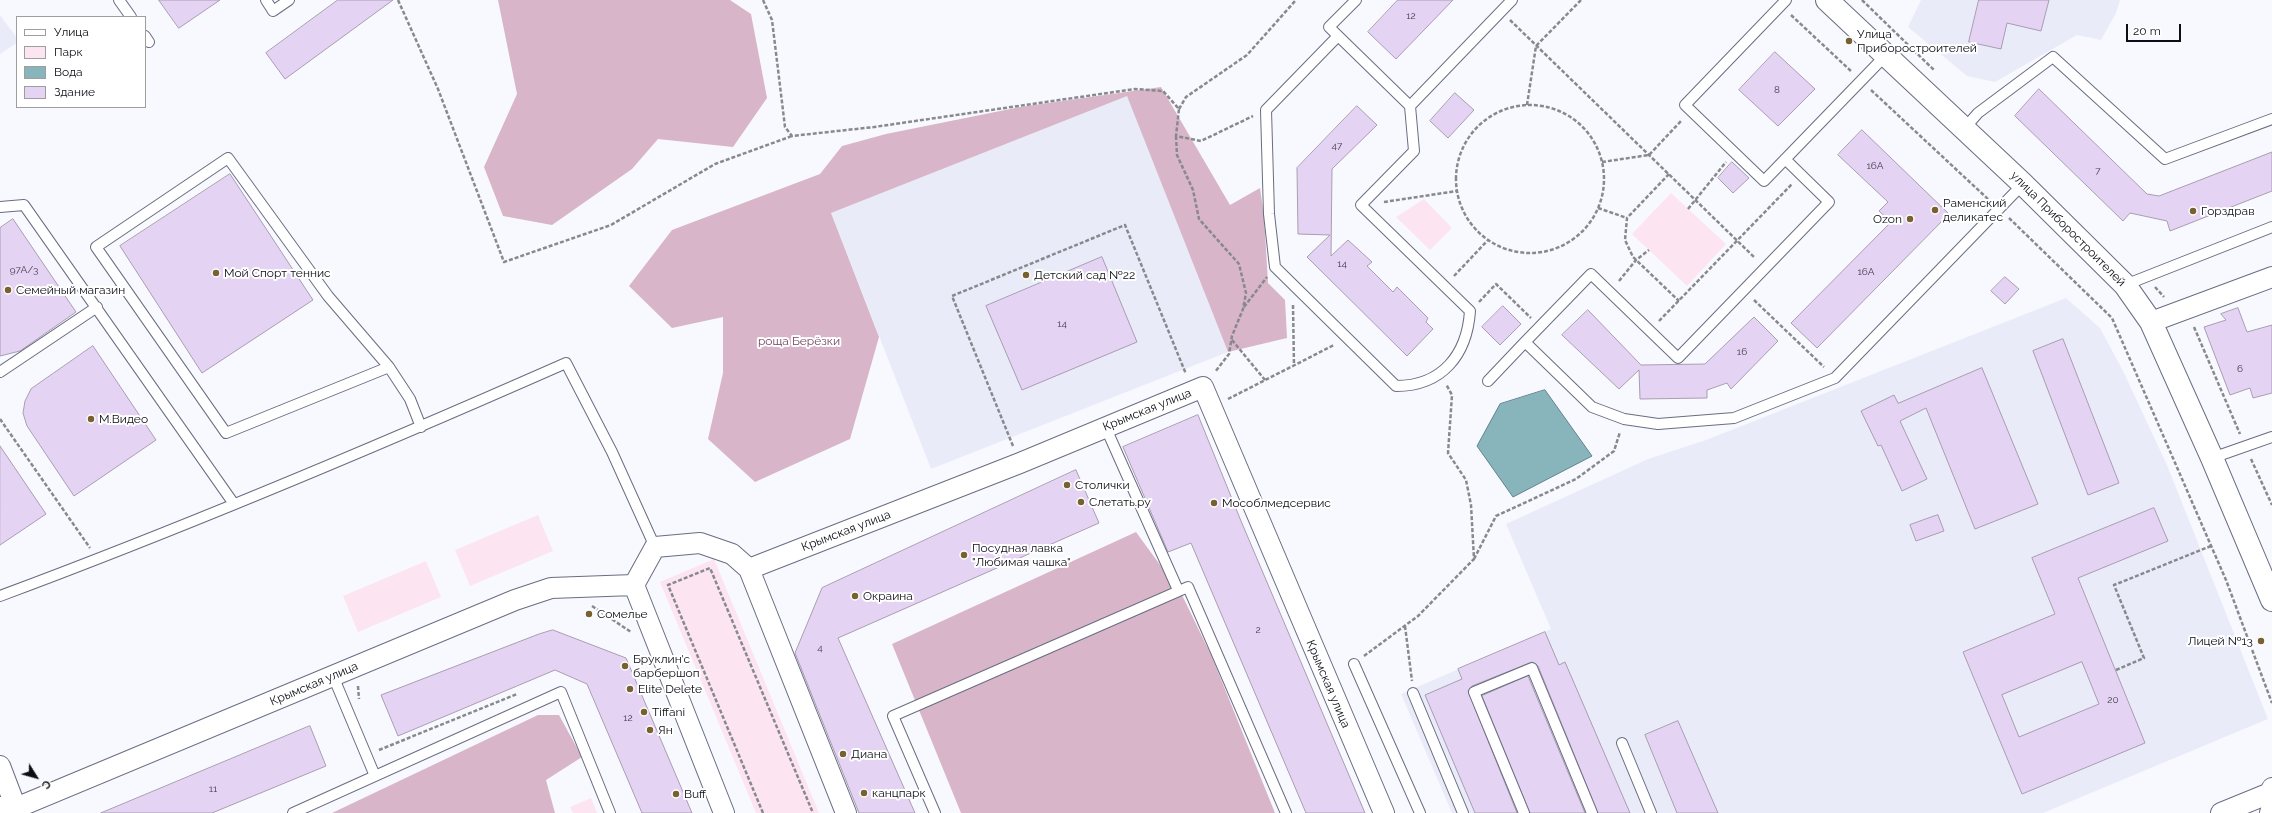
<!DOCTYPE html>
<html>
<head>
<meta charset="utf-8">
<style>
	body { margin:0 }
	#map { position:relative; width:2272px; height:813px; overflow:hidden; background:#f8f9fe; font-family:Raleway,sans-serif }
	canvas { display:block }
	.legend { position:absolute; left:16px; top:16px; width:130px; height:92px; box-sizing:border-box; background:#fff; border:1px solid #9e9ea1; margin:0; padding:5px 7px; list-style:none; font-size:12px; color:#0c0d15 }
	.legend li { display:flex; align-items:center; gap:8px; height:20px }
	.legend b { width:20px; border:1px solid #9e9ea1 }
	.north { position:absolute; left:16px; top:757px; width:40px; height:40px; -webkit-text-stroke:3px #fff; paint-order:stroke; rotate:127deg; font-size:11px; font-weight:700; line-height:16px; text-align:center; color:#0c0d15 }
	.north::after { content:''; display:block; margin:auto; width:14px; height:18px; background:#0c0d15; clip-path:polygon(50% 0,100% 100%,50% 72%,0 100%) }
	.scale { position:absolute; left:2126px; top:24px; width:55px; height:18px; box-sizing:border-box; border:2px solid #0c0d15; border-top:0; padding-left:5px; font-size:12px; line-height:14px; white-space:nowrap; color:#0c0d15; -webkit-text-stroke:3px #fff; paint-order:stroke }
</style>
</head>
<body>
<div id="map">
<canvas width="2272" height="813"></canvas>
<ul class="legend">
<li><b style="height:5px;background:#fff"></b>Улица</li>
<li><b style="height:11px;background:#fce4f1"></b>Парк</li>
<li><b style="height:11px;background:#88b4bc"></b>Вода</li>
<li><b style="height:11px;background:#e5d3f3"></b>Здание</li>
</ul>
<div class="north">С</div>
<div class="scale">20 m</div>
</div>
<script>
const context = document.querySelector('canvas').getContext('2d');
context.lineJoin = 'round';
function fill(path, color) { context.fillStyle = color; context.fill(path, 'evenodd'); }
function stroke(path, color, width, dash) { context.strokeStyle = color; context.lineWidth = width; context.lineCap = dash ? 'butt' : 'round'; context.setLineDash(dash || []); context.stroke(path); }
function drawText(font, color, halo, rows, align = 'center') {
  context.font = font + ' Raleway,sans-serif'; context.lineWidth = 4; context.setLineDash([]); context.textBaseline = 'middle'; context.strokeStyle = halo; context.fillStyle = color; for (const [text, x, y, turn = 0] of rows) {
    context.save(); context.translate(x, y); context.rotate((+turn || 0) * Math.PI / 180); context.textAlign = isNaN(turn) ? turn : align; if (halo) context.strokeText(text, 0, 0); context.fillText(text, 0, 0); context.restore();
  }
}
fill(new Path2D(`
	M1921 0H2120L2116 13 2101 40 2077 35 1995 82 1967 76 1908 27Z
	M0 15 17 38V43L0 54Z
	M1127 95 1228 352 931 469 831 213Z
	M2066 298 2100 328 2123 371 2167 465 2268 719 2043 813H1452L1401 694 1551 629 1506 524 1648 459 1706 440Z`), '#e9ecf8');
fill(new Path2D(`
	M1671 193 1726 244 1687 286 1632 234Z
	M1424 199 1452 228 1430 250 1396 217Z
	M538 515 553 551 470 586 455 550Z
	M714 559 819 813H756L660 582Z
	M426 561 441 597 358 632 343 596Z
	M591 798 597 813H573L570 807Z`), '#fce4f1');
fill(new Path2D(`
	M498 0H730L751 14 767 98 733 147 658 139 632 169 552 225 503 216 484 167 517 94Z
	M1161 87 1230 205 1260 188 1264 216 1268 283 1285 300 1287 338 1228 352 1127 96 831 213 879 337 850 439 755 482 708 439 723 373V317L672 328 629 286 672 230 820 174 842 146 886 134 1020 107Z
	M1136 532 1182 595 1212 657 1275 813H961L892 644Z
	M538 715H559L582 757 546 780 555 813H332Z`), '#d8b5c8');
const water = new Path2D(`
	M1545 390 1592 456 1513 497 1477 446 1500 404Z`);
fill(water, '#88b4bc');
stroke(water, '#63828a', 1);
const building = new Path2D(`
	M159 0H220L179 28Z
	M338 0H393L285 79 266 53Z
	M1398 0H1453L1396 59 1368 32Z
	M1979 0H2049L2041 31 2007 23 2001 49 1969 42Z
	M1775 52 1815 89 1778 126 1739 90Z
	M2039 89 2147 194 2159 196 2272 152V191L2170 231 2167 221 2130 213 2123 221 2015 116Z
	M1455 93 1474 110 1448 138 1430 121Z
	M1357 106 1377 125 1332 169 1331 256 1348 240 1372 262 1367 266 1393 292 1397 287 1428 318 1426 322 1433 329 1407 356 1307 257 1330 235 1298 234 1297 168Z
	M1862 130 1949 214 1817 348 1791 323 1891 222 1879 211 1888 202 1838 155Z
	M1732 162 1749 178 1733 193 1718 178Z
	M230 174 313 300 202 373 120 246Z
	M13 219 76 312 20 351 0 356V228Z
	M1102 257 1137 342 1022 390 986 306Z
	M2005 277 2019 289 2005 304 1991 291Z
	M1503 306 1521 324 1500 345 1482 327Z
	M2238 308 2247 332 2272 325V393L2253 398 2250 388 2230 395 2204 327 2226 320 2221 314Z
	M1588 310 1641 365 1705 364 1754 317 1778 341 1731 389 1727 383 1707 390V398L1640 399 1639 370 1619 389 1562 335Z
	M2063 339 2119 483 2088 495 2033 351Z
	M93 346 156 440 74 496 27 426 23 413 25 401 31 389Z
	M1982 368 2038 504 1975 529 1926 408 1900 421 1927 479 1902 491 1881 445 1878 446 1861 411 1894 395 1898 403Z
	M1198 415 1241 521 1365 813H1306L1191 543 1168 552 1123 447Z
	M0 446 46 514 0 545Z
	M1076 470 1099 523 838 638 915 813H859L795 653 822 588Z
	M2154 508 2168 541 2078 578 2145 743 2022 794 1963 652 2055 614 2032 558ZM2082 662 2099 704 2019 737 2002 695Z
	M1938 515 1944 531 1916 541 1910 525Z
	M553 630 626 658 692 813H642L587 684 555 670 398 736 381 695 539 634Z
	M1545 632 1559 665 1565 662 1630 813H1598L1538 666 1532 662 1472 686 1468 691 1517 813H1475L1425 695 1462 679 1458 669Z
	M1528 676 1585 813H1530L1482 696Z
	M1678 721 1718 813H1677L1645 735Z
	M310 726 326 766 212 813H101Z`);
fill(building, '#e5d3f3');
stroke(building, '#a89db1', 1);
const lane = new Path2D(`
	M119 0 131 17
	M266 0 273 11 289 0
	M1786 0 1685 105 1764 181 1886 55
	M145 36 149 42
	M1338 36 1266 110 1269 214 1275 267 1396 386C1442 386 1467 355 1470 311L1361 205 1414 151 1410 106 1329 27 1356 0
	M1410 106 1512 0
	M1964 129 1978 113 2053 57 2165 159 2272 119
	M0 207 24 205 234 504
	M2125 285 2272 227
	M1525 342 1591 274 1678 358 1829 202 1785 159
	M389 367 226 433 96 247 228 158 328 296 389 367 410 399 421 427
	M0 372 97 307
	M1488 381 1525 342 1592 407 1624 419 1658 424 1734 418 1835 378 2023 184
	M1105 426 1178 590
	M2212 458 2272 437
	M0 596C191 525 380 445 566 363L612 452 655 547
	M1354 664 1420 813
	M333 676 375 776
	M1413 693 1463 813
	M1622 743 1651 813
	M293 813 561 692 610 813
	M935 813 893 716 1188 587 1286 813
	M1524 813 1474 692 1532 668 1592 813`);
const street = new Path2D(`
	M2151 322 2272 277
	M749 569 1020 463 1203 387 1384 813
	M634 585 655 547 700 543 732 554 749 569 846 813
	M634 585 724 813
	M0 766 16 808
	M0 807 16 808 515 600 551 588 634 585
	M2221 813 2270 793 2272 788
	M2270 813 2272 807`);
const secondary = new Path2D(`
	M1827 0 2023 184 2125 285 2151 322 2212 458 2272 600`);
stroke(lane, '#696d81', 12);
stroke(street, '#696d81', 22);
stroke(secondary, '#696d81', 24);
stroke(new Path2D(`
	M398 0 438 89 504 262 611 225 715 164 792 136
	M763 0 772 20 785 127 792 136 874 127 1135 89 1163 91 1179 109 1176 136 1201 141 1253 116
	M1862 0 1935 71
	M1791 15 1852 72
	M1510 20 1755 258
	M1871 90 1989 200
	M1527 105 1536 46 1581 0
	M1456 179a74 74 0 1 1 148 0a74 74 0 1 1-148 0Z
	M1179 109 1186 97 1247 55 1296 0
	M1176 136 1177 155 1193 190 1199 219 1239 264 1246 293 1243 309 1232 336 1229 354 1215 372
	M1602 162 1649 155 1681 121
	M1669 174 1627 218 1625 240 1633 257 1679 301
	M1384 202 1457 191
	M1598 208 1627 218
	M1688 209 1726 162
	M2009 218 2112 318 2226 580 2272 703
	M1454 276 1488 240
	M1619 281 1636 260 1649 250
	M2155 287 2164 297
	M1754 300 1824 367
	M1479 302 1496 284 1531 318
	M1293 305 1294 366
	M1244 307 1267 277
	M1659 321 1792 184
	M2194 327 2240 434
	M1232 340 1265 380
	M1228 399 1334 345
	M0 419 90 548
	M1013 446 952 296 1125 225 1186 374
	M2251 459 2272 505
	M1474 559 1496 516 1576 479 1614 451 1620 432
	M592 606 631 632
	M1405 626 1412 681
	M1364 656 1418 616 1474 559 1471 505 1466 480 1448 453 1452 395 1446 384
	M2116 670 2144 658 2114 585 2211 546
	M358 686 359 699
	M379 750 517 694
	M763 813 668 585 710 568 813 813`), '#88898f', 2.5, [4, 2]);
stroke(lane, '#fff', 10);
stroke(street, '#fff', 20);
stroke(secondary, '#fff', 22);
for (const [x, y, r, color] of [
	[1849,41,4,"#776131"],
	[1935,210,4,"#776131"],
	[2193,211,4,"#776131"],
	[1910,219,4,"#776131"],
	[216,273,4,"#776131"],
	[1026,275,4,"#776131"],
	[8,290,4,"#776131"],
	[91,419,4,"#776131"],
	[1067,485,4,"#776131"],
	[1081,502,4,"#776131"],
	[1214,503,4,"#776131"],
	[964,555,4,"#776131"],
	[855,596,4,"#776131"],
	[589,614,4,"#776131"],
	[2261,641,4,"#776131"],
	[625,666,4,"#776131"],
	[630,689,4,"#776131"],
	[644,712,4,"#776131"],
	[650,730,4,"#776131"],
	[843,754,4,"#776131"],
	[864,793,4,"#776131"],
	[676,794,4,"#776131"]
]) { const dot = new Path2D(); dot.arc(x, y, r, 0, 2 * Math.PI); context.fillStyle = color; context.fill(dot); stroke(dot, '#fff', 1.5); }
drawText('10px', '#423e4c', null, [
	["12",1411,16],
	["8",1777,90],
	["47",1337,146],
	["16А",1875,166],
	["7",2098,171],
	["14",1342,264],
	["97А/3",24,270],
	["16А",1866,272],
	["14",1062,324],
	["16",1742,352],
	["6",2240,369],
	["2",1258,630],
	["4",820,648],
	["20",2113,700],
	["12",628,718],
	["11",213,789]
]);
drawText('12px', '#0c0d15', '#fff', [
	["Улица",1857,34],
	["Приборостроителей",1857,48],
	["Раменский",1943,203],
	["деликатес",1943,217],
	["Горздрав",2201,211],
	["Ozon",1902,219,"right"],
	["Мой Спорт теннис",224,273],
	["Детский сад №22",1034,275],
	["Семейный магазин",16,290],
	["М.Видео",99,419],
	["Столички",1075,485],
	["Слетать.ру",1089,502],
	["Мособлмедсервис",1222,503],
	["Посудная лавка",972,548],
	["\"Любимая чашка\"",972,562],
	["Окраина",863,596],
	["Сомелье",597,614],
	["Лицей №13",2253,641,"right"],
	["Бруклин'с",633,659],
	["барбершоп",633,673],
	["Elite Delete",638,689],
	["Tiffani",652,712],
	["Ян",658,730],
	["Диана",851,754],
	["канцпарк",872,793],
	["Buff",684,794]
], 'left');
drawText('12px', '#0c0d15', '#fff', [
	["улица Приборостроителей",2068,229,45],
	["Крымская улица",1147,410,-22],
	["Крымская улица",846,531,-21],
	["Крымская улица",314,684,-23],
	["Крымская улица",1328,684,67]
]);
drawText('12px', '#764563', '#fff', [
	["роща Берёзки",799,341]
]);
</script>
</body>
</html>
